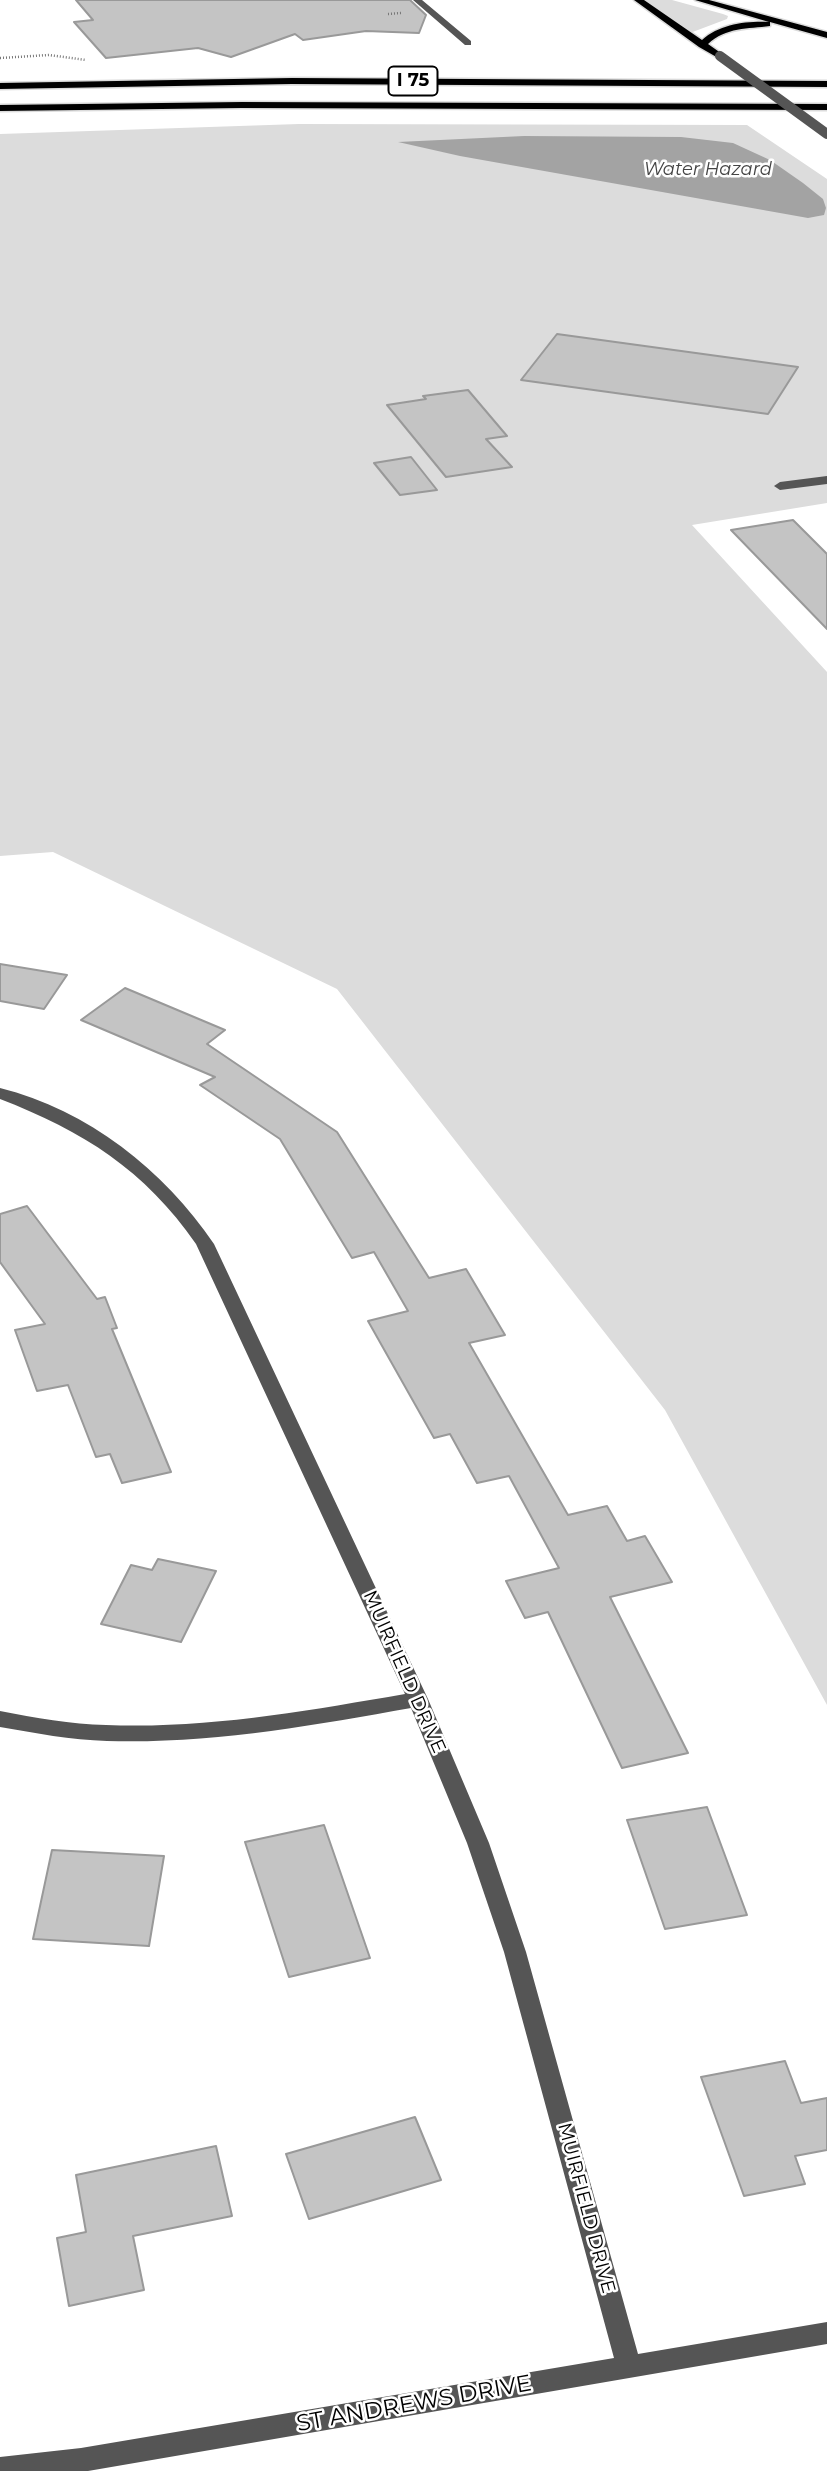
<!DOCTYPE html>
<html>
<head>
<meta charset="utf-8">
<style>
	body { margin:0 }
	canvas { display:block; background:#fff }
</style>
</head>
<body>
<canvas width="827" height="2471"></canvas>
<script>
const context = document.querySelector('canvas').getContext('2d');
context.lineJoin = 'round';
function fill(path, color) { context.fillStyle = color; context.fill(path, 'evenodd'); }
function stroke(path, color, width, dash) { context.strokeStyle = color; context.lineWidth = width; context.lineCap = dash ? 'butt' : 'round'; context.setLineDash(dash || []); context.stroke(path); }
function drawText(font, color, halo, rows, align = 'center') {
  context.font = font + ' Montserrat,sans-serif'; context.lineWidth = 5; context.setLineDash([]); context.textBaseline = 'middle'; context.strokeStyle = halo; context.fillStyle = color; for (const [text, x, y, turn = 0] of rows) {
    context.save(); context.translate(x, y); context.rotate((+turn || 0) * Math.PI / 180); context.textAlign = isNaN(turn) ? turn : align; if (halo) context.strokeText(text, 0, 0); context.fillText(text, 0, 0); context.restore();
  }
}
fill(new Path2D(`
	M644 0H672L723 14 728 16 727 19 690 33Z
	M299 124 747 125 827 179V503L692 525 827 672V1705L665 1410 337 989 53 852 0 856V134Z`), '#dcdcdc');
fill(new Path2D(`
	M524 136 681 137 733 143 770 160 803 183 823 199 826 208 824 215 808 218 460 156 398 142Z`), '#a3a3a3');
const building = new Path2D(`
	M76 0H410L426 15 419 33 366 31 303 40 295 34 231 57 198 48 106 58 74 22 93 20Z
	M557 334 798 367 768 414 521 380Z
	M468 390 507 436 486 439 512 467 446 477 387 405 426 399 423 396Z
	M411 457 437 490 400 495 374 463Z
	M793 520 827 554V629L731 530Z
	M0 964 67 975 44 1009 0 1001Z
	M125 988 225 1030 207 1044 337 1132 429 1278 466 1269 505 1335 469 1343 568 1515 607 1506 627 1541 645 1536 672 1582 610 1597 688 1753 622 1768 548 1612 525 1618 506 1581 559 1568 509 1476 477 1483 450 1434 434 1438 368 1321 408 1311 374 1252 352 1258 280 1139 200 1085 215 1077 81 1020Z
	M27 1206 97 1299 105 1297 117 1328 112 1329 171 1472 122 1483 110 1454 96 1457 68 1385 37 1391 15 1330 45 1324 0 1262V1214Z
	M158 1559 216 1571 181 1642 101 1624 131 1565 152 1570Z
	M707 1807 747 1915 665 1929 627 1820Z
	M324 1825 370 1958 289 1977 245 1842Z
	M52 1850 164 1856 149 1946 33 1939Z
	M785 2061 801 2103 827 2098V2150L795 2156 805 2184 744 2196 701 2077Z
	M415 2117 441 2180 309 2219 286 2154Z
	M216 2146 232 2216 133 2236 144 2290 69 2306 57 2238 86 2232 76 2175Z`);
fill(building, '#c4c4c4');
stroke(building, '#999', 2);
const major = new Path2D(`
	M634 0H644L702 40C720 24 746 21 769 22L695 0H709L827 32V38L770 22V26C748 29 726 27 708 44L725 56 720 59 699 47Z`);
const highway = new Path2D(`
	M292 78 827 81V87L292 84 0 89V83Z
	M242 102 827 104V110L242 108 0 111V105Z`);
stroke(major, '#dbdbdb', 3);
stroke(highway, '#dbdbdb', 3);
stroke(new Path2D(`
	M388 14 401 13
	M0 58 49 55 86 60`), '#777', 2.5, [1, 2]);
fill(new Path2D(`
	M413 0H422L471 41V45H465Z
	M827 476V484L780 490 774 486 780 482Z
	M0 1088C88 1110 164 1170 214 1244L428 1699 489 1843 526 1952 638 2354 827 2322V2344L88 2471H0V2457L81 2448 614 2358 504 1952 467 1843 411 1708C311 1726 209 1744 107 1741 71 1740 35 1733 0 1727V1711C35 1718 71 1724 106 1725 207 1729 306 1711 405 1694L196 1244C145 1170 83 1131 0 1099Z`), '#555');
fill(major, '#000');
fill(highway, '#000');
stroke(new Path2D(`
	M720 56 827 134`), '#555', 10);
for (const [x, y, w] of [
	[413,81,49]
]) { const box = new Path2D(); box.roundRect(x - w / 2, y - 14.5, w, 29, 5); context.fillStyle = '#fff'; context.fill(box); stroke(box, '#000', 2); }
drawText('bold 18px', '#000', null, [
	["I 75",413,81]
]);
drawText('italic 18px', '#444', '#fff', [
	["Water Hazard",708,170]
]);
drawText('19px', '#000', '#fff', [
	["MUIRFIELD DRIVE",404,1672,66],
	["MUIRFIELD DRIVE",586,2208,75]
]);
drawText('23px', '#000', '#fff', [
	["ST ANDREWS DRIVE",414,2404,-10]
]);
</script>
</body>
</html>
